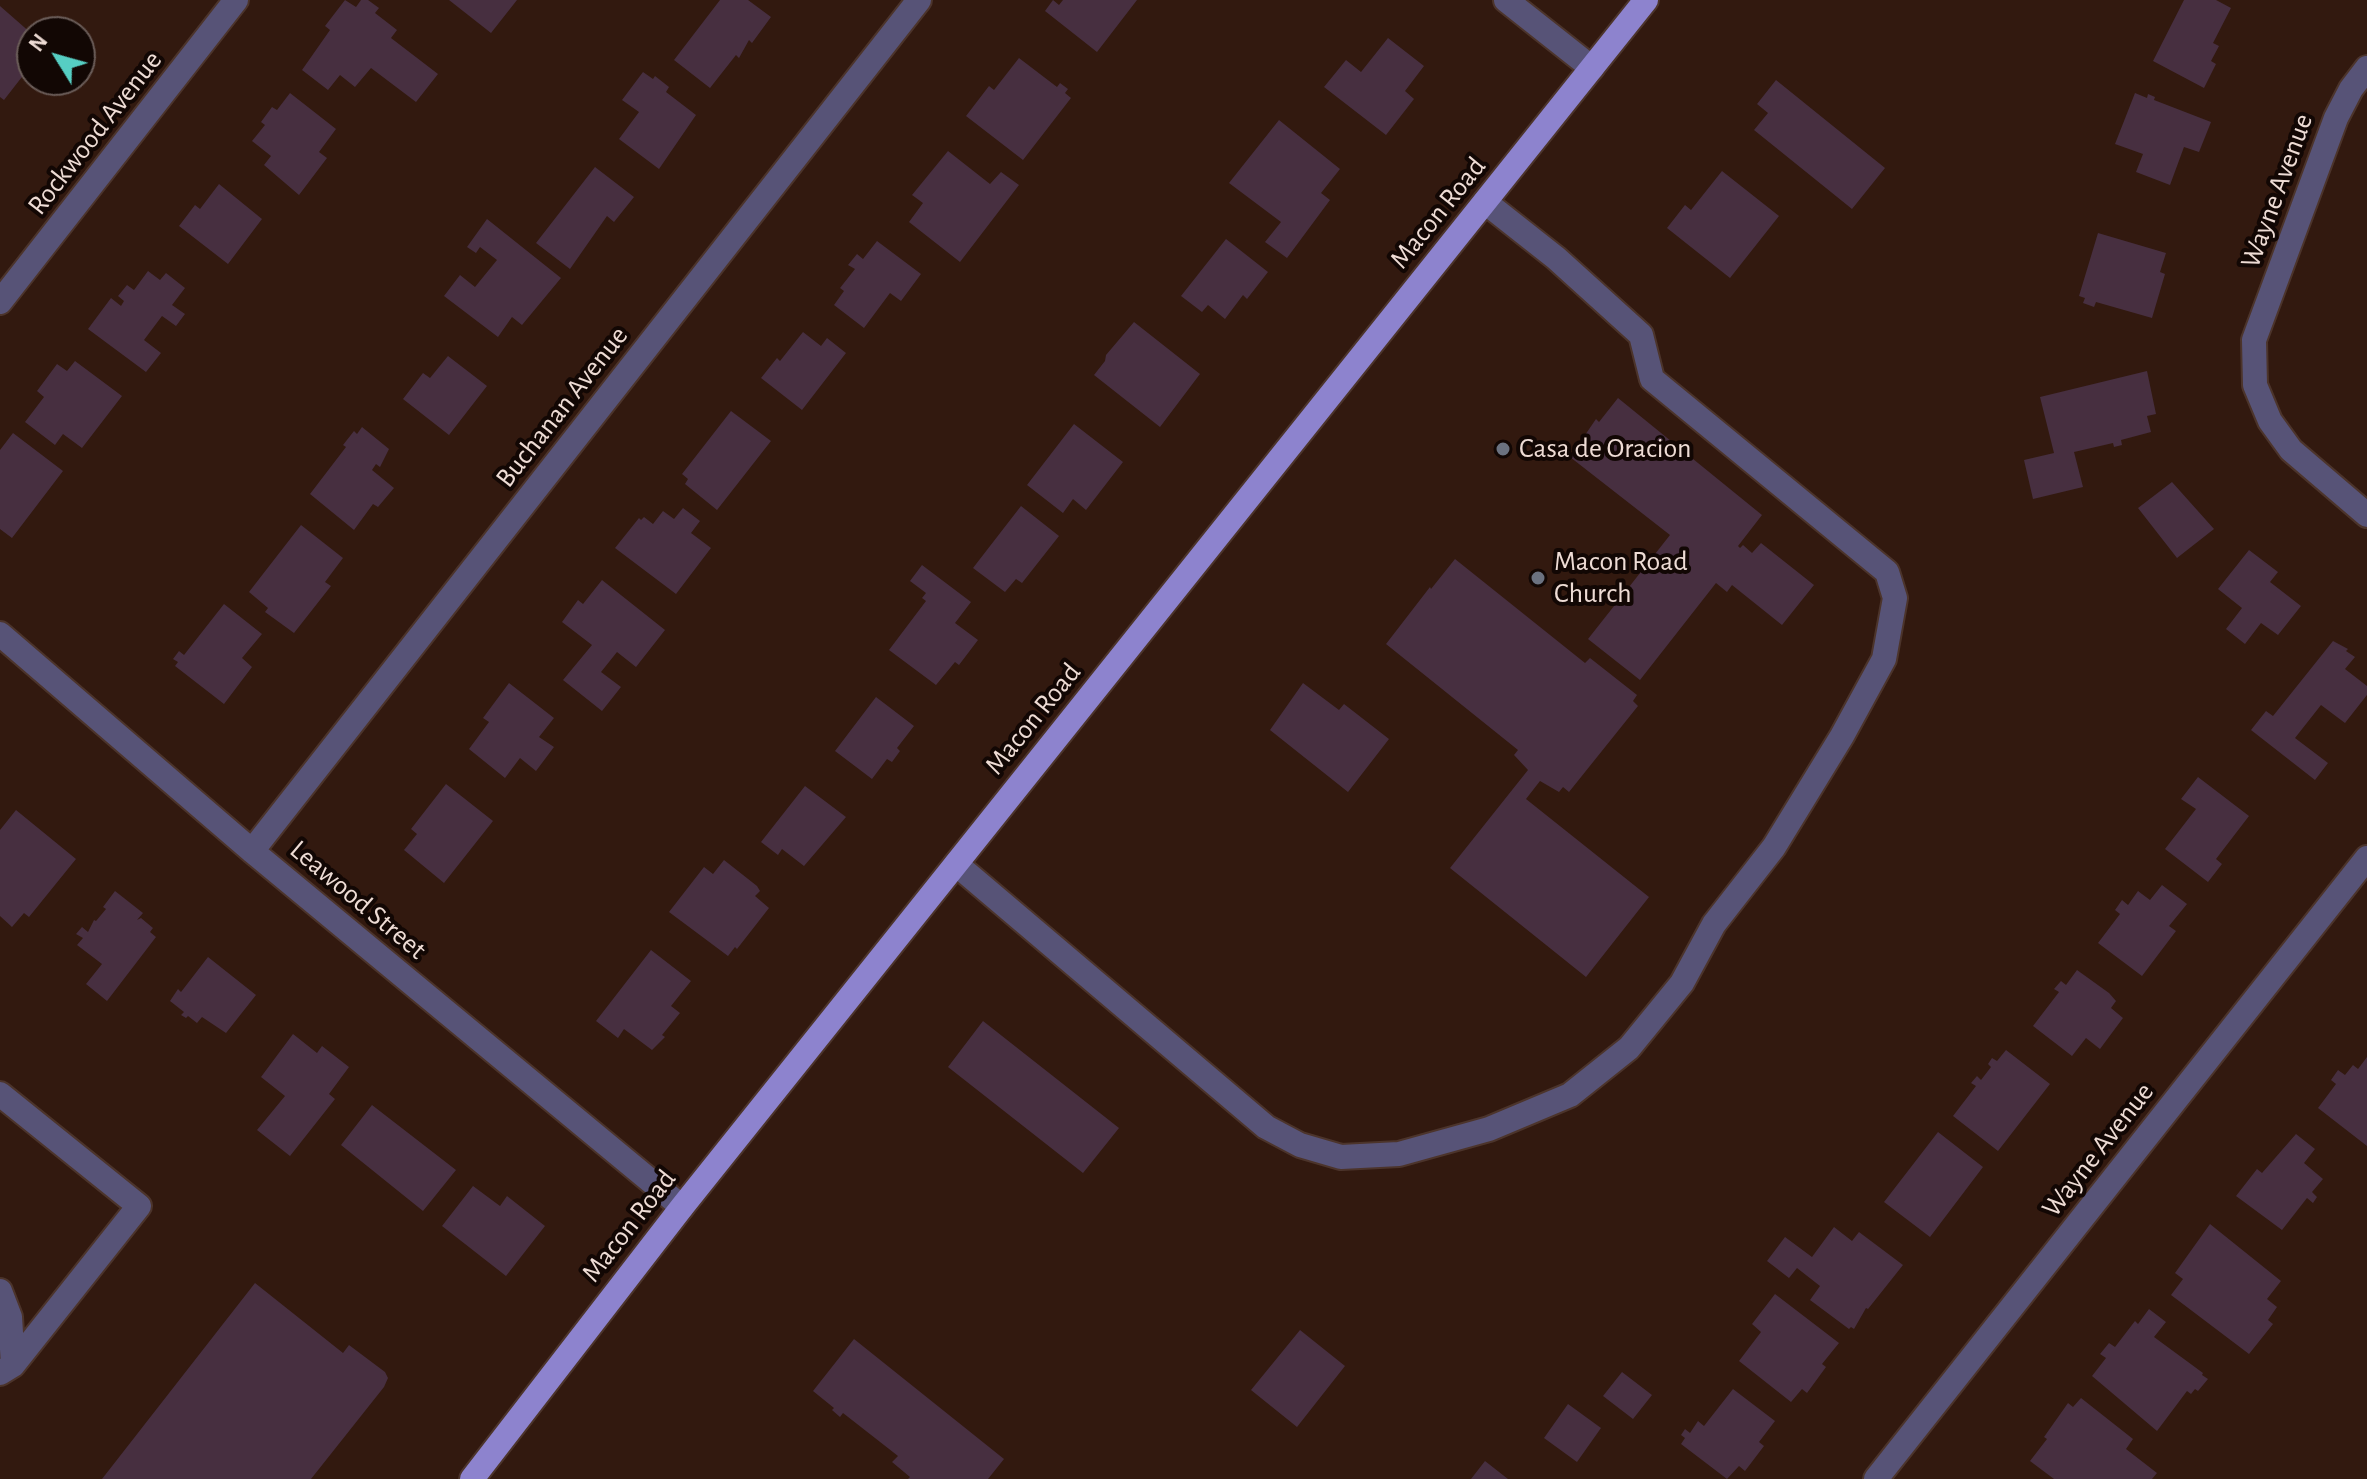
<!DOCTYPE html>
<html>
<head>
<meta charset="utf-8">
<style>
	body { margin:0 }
	#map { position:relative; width:2367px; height:1479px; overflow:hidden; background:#32190f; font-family:"Alegreya Sans",sans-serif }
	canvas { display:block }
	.north { position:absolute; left:16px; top:16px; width:80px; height:80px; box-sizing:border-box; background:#120704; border:2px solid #6a5c58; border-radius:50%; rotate:307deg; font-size:22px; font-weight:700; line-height:32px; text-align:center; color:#eedcd5 }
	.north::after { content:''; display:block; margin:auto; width:28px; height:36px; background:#56cec3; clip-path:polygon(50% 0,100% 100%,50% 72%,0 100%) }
</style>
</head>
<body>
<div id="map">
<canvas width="2367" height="1479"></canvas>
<div class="north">N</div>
</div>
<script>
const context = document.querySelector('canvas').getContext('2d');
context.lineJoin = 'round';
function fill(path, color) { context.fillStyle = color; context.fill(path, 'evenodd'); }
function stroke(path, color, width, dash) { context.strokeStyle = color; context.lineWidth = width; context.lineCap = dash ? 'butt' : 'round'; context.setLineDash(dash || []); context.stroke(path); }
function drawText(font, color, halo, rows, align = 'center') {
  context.font = font + ' "Alegreya Sans",sans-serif'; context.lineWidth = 8; context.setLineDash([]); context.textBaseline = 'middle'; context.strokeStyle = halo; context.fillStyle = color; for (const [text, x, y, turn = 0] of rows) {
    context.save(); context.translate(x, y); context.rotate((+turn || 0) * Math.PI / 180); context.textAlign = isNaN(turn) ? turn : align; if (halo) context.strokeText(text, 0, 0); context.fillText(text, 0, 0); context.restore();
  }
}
fill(new Path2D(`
	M345 0 356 7 361 0H368L379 8 375 13 397 30 391 38 438 74 416 102 371 68 355 87 340 75 328 90 302 70 330 30 325 26Z
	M449 0H517L491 33Z
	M720 0H748L771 17 752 43 749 40 739 58 736 55 710 88 674 60Z
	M1053 0 1059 5 1063 0H1137L1097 52 1045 11Z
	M2184 0H2216L2231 8 2213 43 2219 46 2211 61 2216 64 2204 88 2153 61Z
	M0 6 32 34V64L4 100 0 97Z
	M1388 38 1424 66 1405 91 1414 99 1386 135 1324 87 1346 60 1361 72Z
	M1019 58 1057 87 1060 83 1068 89 1065 93 1071 98 1023 160 966 116 989 86 994 90Z
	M643 72 653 79 655 76 669 87 666 92 696 115 659 169 619 139 639 112 622 100Z
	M1776 80 1885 168 1852 209 1754 130 1768 113 1757 104Z
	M290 93 336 129 319 152 327 158 299 195 264 165 271 156 252 141 265 125 261 122 272 107 277 110Z
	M2135 93 2147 98 2148 94 2155 97 2154 100 2211 122 2199 152 2184 147 2170 185 2136 172 2143 154 2115 144Z
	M1279 120 1340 169 1321 193 1330 200 1287 258 1265 242 1281 222 1229 183Z
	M948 151 990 184 1001 172 1019 185 960 262 909 222 923 203 912 195Z
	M595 167 634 197 614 222 607 216 570 269 536 243Z
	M1722 171 1779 216 1730 278 1667 228 1685 205 1691 210Z
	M219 184 262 219 228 264 179 226 195 205 200 209Z
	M487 219 561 278 522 325 512 317 498 337 444 296 460 275 475 287 497 260 480 247 476 253 467 247Z
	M2098 233 2166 253 2160 272 2165 274 2152 318 2096 302 2094 307 2083 303 2085 298 2079 296Z
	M1226 239 1268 272 1247 299 1243 295 1225 319 1208 305 1202 312 1181 296Z
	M877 241 921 274 901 301 890 293 864 328 834 305 844 291 840 288 855 269 848 265 857 254 863 259Z
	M148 271 160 280 166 273 185 288 172 305 185 314 176 326 162 316 144 340 161 353 146 372 88 329 111 298 121 306 124 301 118 296 127 285 134 290Z
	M1134 322 1200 374 1160 427 1094 375 1105 361 1106 355Z
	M803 332 821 346 827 338 846 353 802 410 761 378 777 358 780 361Z
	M448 356 487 386 449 435 403 399 423 373 430 378Z
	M75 361 122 396 82 448 63 434 55 445 25 422 44 397 37 391 57 364 67 371Z
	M2147 371 2156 414 2147 416 2151 432 2121 440 2122 445 2114 447 2113 443 2074 452 2083 487 2033 499 2024 460 2054 453 2040 397Z
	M1618 398 1762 515 1738 546 1740 548 1743 545 1752 553 1761 543 1814 585 1782 625 1732 585 1727 592 1716 583 1640 680 1588 639 1670 535 1570 457 1596 419 1599 422Z
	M731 411 771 441 717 510 685 484 688 479 682 474Z
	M1074 424 1123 462 1086 510 1073 499 1063 513 1027 485Z
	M362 427 389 449 380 467 376 464 372 470 394 488 378 507 373 504 354 530 310 494 346 447 343 445 354 431 357 434Z
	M13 433 63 471 12 538 0 529V450Z
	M2172 482 2214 529 2177 558 2138 508Z
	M1021 506 1059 536 1022 583 1016 579 1005 592 973 568Z
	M683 508 700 521 691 533 711 548 676 594 615 548 639 518 641 520 644 517 653 524 663 511 674 519Z
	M301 525 343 558 325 582 331 586 294 633 265 612 268 608 249 592Z
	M2249 550 2278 572 2270 582 2301 606 2278 635 2261 623 2245 644 2226 629 2242 608 2218 589Z
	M1455 559 1585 663 1590 658 1637 695 1633 701 1638 706 1569 792 1563 787 1559 792 1540 781 1526 799 1649 897 1586 977 1450 868 1528 770 1514 755 1518 750 1386 644 1430 587 1431 589Z
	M922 565 971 602 955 623 978 640 959 665 955 662 936 685 889 650 926 601 922 598 926 593 910 581Z
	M602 580 665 630 636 667 617 652 601 672 621 687 602 711 563 680 592 645 562 622 578 600 583 604Z
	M224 604 262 634 242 658 252 667 224 704 175 666 178 662 173 659 179 651 184 655Z
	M2333 641 2348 649 2346 651 2355 657 2345 669 2367 686V695L2345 723 2321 705 2295 738 2328 763 2315 780 2251 730 2266 711 2273 716Z
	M509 683 554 718 539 737 554 747 536 771 520 758 505 778 469 749 489 722 483 718Z
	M1303 683 1339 710 1344 704 1389 739 1348 792 1270 730Z
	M876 697 914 726 897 748 900 751 892 762 887 759 872 779 835 751Z
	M2198 777 2249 816 2216 859 2222 864 2208 882 2165 849 2196 809 2181 799Z
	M446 784 493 821 444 883 404 850 417 834 411 829Z
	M805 786 846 817 804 866 782 849 778 855 761 842Z
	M16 810 76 859 29 917 24 913 12 927 0 916V830Z
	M724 860 757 886 760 891 755 896 769 908 737 949 735 947 728 956 669 912 704 867 713 874Z
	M2162 885 2187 904 2169 926 2176 931 2142 976 2098 943 2120 914 2115 910 2122 900 2128 905 2138 891 2150 900Z
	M115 891 143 913 137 920 141 918 153 928 150 932 156 937 107 1001 86 984 102 964 77 945 83 938 76 934 82 927 88 932 94 920 96 921 106 909 103 907Z
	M651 950 691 981 671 1006 680 1013 662 1035 665 1037 652 1050 624 1029 618 1038 596 1021Z
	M208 957 256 995 226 1033 202 1017 197 1023 188 1016 186 1018 181 1015 184 1012 170 1001 178 989 181 992Z
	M2077 970 2109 993 2116 1001 2111 1008 2123 1018 2100 1049 2086 1038 2072 1056 2033 1026 2059 992 2054 989 2061 981 2066 985Z
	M983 1021 1119 1128 1083 1173 948 1067Z
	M293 1034 317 1053 322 1046 349 1067 329 1094 335 1099 290 1156 257 1130 285 1096 261 1077Z
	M2006 1050 2050 1084 1998 1151 1953 1116 1976 1086 1971 1083 1977 1076 1981 1080 1991 1067 1988 1064 1992 1058 1997 1061Z
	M2367 1057V1146L2318 1108 2336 1084 2331 1080 2338 1070 2345 1075 2353 1065 2358 1069Z
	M372 1105 456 1170 423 1211 341 1145Z
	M1938 1132 1983 1167 1930 1237 1884 1202Z
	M2296 1134 2315 1149 2304 1163 2323 1179 2312 1192 2317 1197 2313 1203 2307 1198 2282 1230 2236 1196 2257 1169 2262 1173Z
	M473 1186 500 1206 507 1196 545 1226 506 1276 442 1226Z
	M2210 1224 2281 1281 2267 1299 2277 1307 2268 1320 2273 1324 2249 1354 2171 1295 2183 1279 2175 1273Z
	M1834 1227 1852 1241 1859 1232 1903 1265 1868 1309 1866 1308 1854 1329 1851 1327 1849 1329 1810 1300 1820 1286 1797 1268 1789 1278 1767 1261 1785 1237 1812 1257Z
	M255 1283 343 1353 349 1345 385 1372 388 1378 384 1387 311 1479H102Z
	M1775 1294 1839 1343 1822 1364 1826 1367 1807 1393 1802 1389 1791 1402 1739 1361 1761 1332 1752 1324Z
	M2149 1309 2166 1322 2154 1337 2203 1373 2202 1375 2208 1379 2198 1391 2195 1389 2191 1394 2187 1391 2157 1431 2092 1376 2106 1358 2100 1354 2109 1343 2115 1347 2135 1321 2138 1324Z
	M1300 1330 1345 1366 1297 1427 1251 1390Z
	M854 1339 1004 1459 988 1479H908L910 1477 892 1462 898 1456 843 1413 840 1417 832 1410 834 1408 813 1391Z
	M1622 1372 1652 1395 1633 1419 1603 1396Z
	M1733 1389 1775 1421 1759 1442 1764 1446 1745 1471 1739 1466 1727 1479 1681 1444 1685 1438 1681 1435 1685 1429 1690 1433 1698 1421 1704 1426Z
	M2081 1398 2133 1439 2126 1449 2157 1473 2152 1479H2054L2030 1461 2047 1439 2044 1437 2068 1403 2073 1407Z
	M1568 1404 1601 1428 1577 1462 1544 1438Z
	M1485 1461 1508 1479H1471Z`), '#472f40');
const minor = new Path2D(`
	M1506 0 1592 68
	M2367 68 2351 89 2336 118 2254 340 2255 385 2270 421 2291 450 2367 515
	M0 302 236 0
	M0 634 252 851 682 1207
	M252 851 919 0
	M956 864 1266 1127 1300 1145 1341 1157 1399 1154 1489 1129 1570 1095 1629 1048 1682 983 1714 924 1774 847 1842 736 1884 659 1895 598 1887 572 1652 379 1641 335 1556 258 1485 202
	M0 1094 139 1206 13 1365 0 1373
	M0 1291 10 1317 13 1365
	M1876 1479 2367 858`);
const major = new Path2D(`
	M472 1479 682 1207 1646 0`);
stroke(minor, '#4c342b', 28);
stroke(major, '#4c342b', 28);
stroke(minor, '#575377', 24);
stroke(major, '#8d83ce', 24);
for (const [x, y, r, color] of [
	[1503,449,8,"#6b7280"],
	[1538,578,8,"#6b7280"]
]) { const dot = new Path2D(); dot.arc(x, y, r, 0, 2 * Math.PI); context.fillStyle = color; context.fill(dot); stroke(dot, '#120704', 3); }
drawText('28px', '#eedcd5', '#120704', [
	["Rockwood Avenue",95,133,-52],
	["Wayne Avenue",2277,191,-70],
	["Macon Road",1438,213,-51],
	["Buchanan Avenue",562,407,-52],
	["Macon Road",1033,719,-51],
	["Leawood Street",358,900,40],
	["Wayne Avenue",2098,1150,-52],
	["Macon Road",629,1226,-52]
]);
drawText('28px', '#eedcd5', '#120704', [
	["Casa de Oracion",1519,449],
	["Macon Road",1554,562],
	["Church",1554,594]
], 'left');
</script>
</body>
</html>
